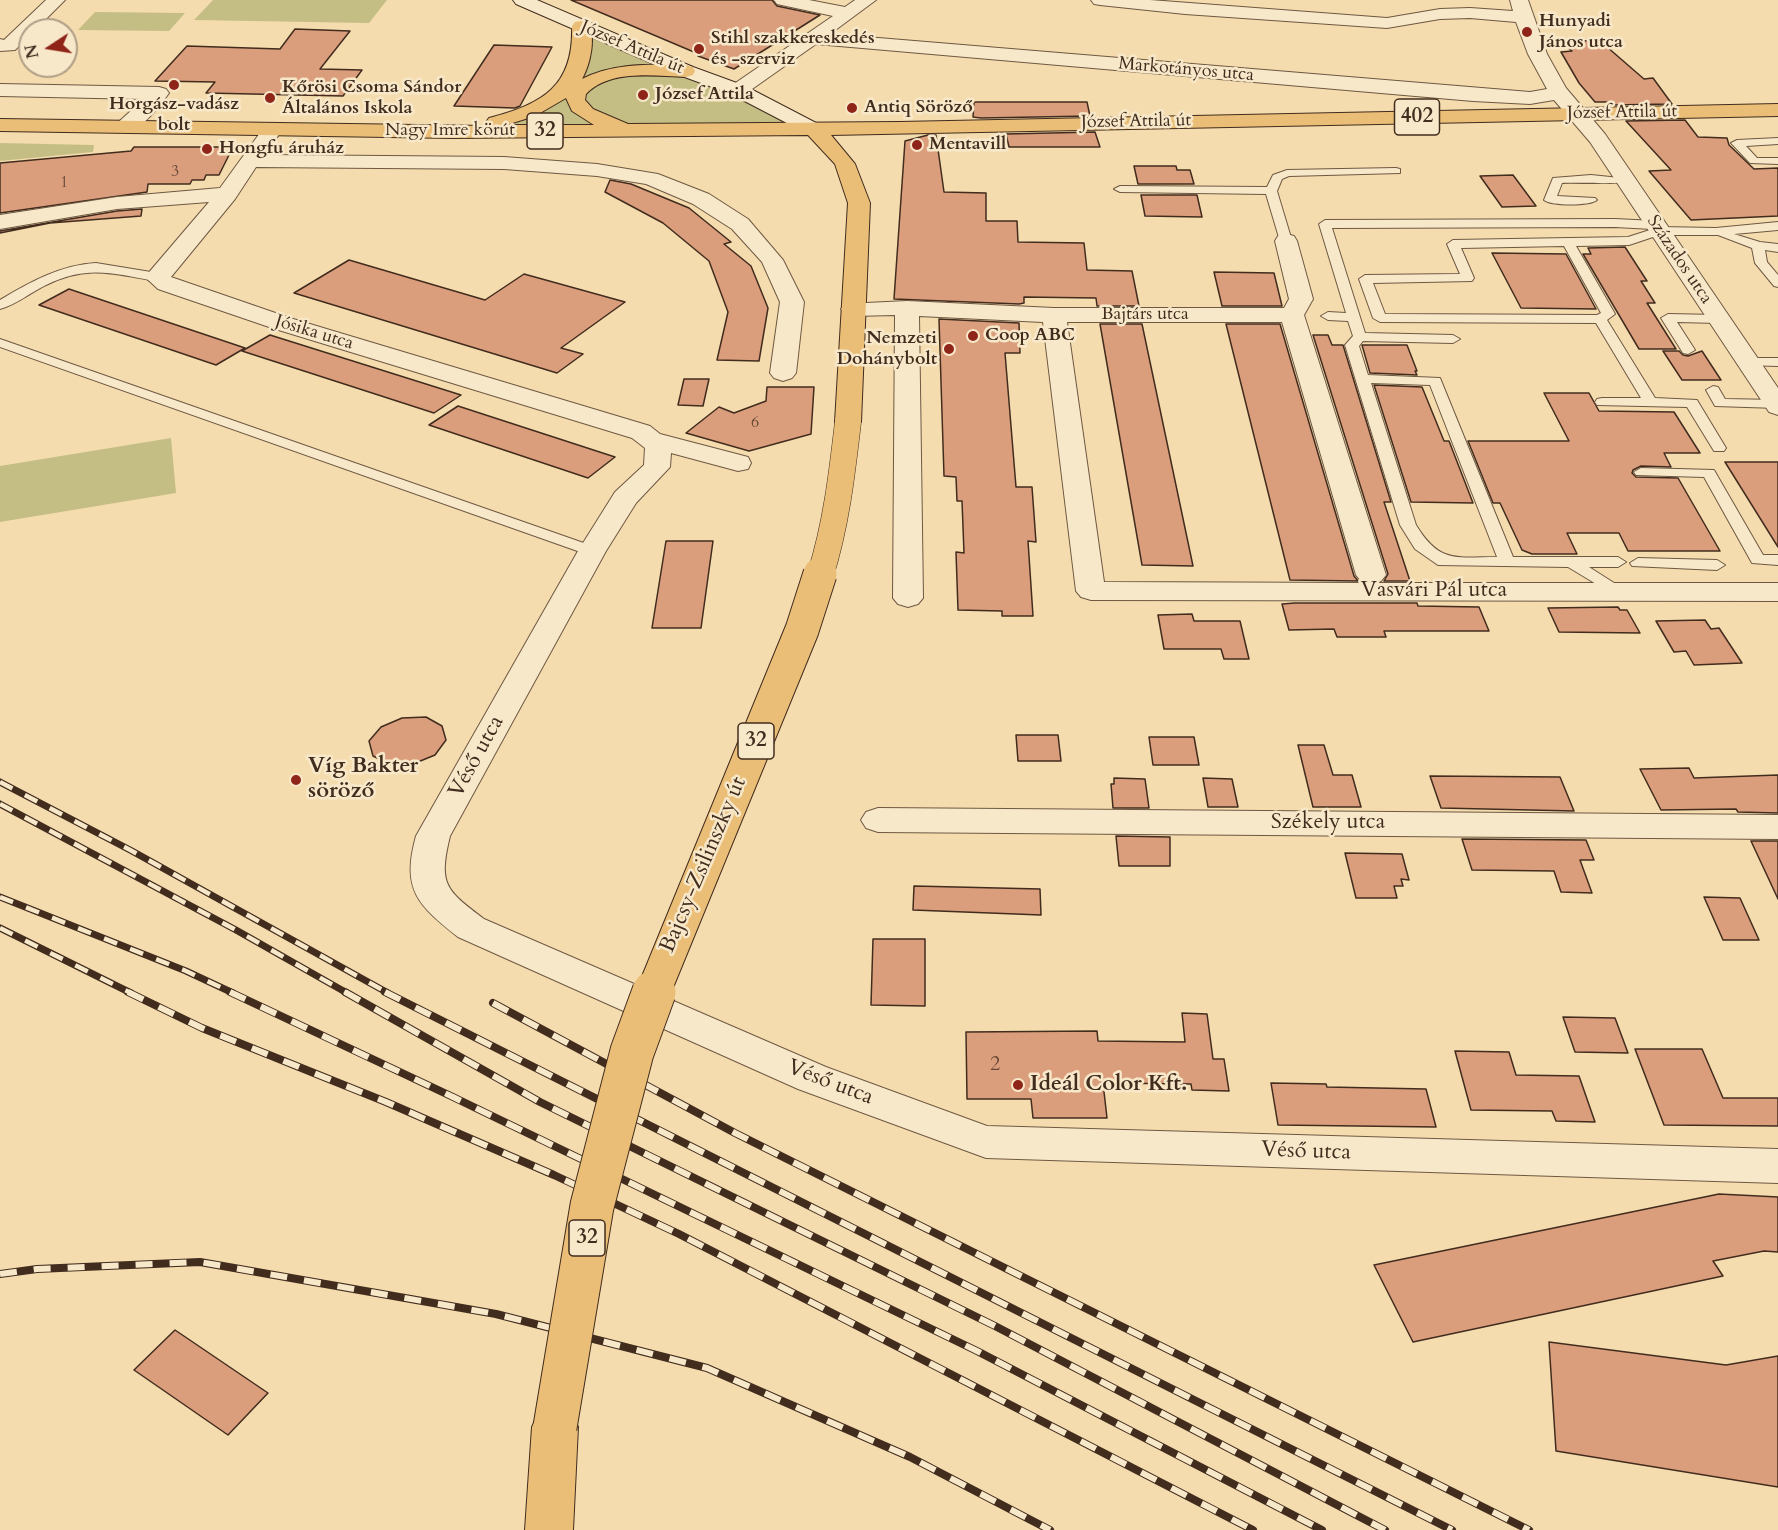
<!DOCTYPE html>
<html>
<head>
<meta charset="utf-8">
<style>
	body { margin:0 }
	#map { position:relative; width:1778px; height:1530px; overflow:hidden; background:#f5dcae; font-family:Cardo,serif }
	canvas { display:block }
	.north { position:absolute; left:18px; top:18px; width:60px; height:60px; box-sizing:border-box; background:#f8e8ca; border:2px solid #af9d85; border-radius:50%; rotate:258deg; font-size:16px; font-weight:700; line-height:24px; text-align:center; color:#412c1e }
	.north::after { content:''; display:block; margin:auto; width:21px; height:27px; background:#8f2418; clip-path:polygon(50% 0,100% 100%,50% 72%,0 100%) }
</style>
</head>
<body>
<div id="map">
<canvas width="1778" height="1530"></canvas>
<div class="north">N</div>
</div>
<script>
const context = document.querySelector('canvas').getContext('2d');
context.lineJoin = 'round';
function fill(path, color) { context.fillStyle = color; context.fill(path, 'evenodd'); }
function stroke(path, color, width, dash) { context.strokeStyle = color; context.lineWidth = width; context.lineCap = dash ? 'butt' : 'round'; context.setLineDash(dash || []); context.stroke(path); }
function drawText(font, color, halo, rows, align = 'center') {
  context.font = font + ' Cardo,serif'; context.lineWidth = 5; context.setLineDash([]); context.textBaseline = 'middle'; context.strokeStyle = halo; context.fillStyle = color; for (const [text, x, y, turn = 0] of rows) {
    context.save(); context.translate(x, y); context.rotate((+turn || 0) * Math.PI / 180); context.textAlign = isNaN(turn) ? turn : align; if (halo) context.strokeText(text, 0, 0); context.fillText(text, 0, 0); context.restore();
  }
}
fill(new Path2D(`
	M213 0H387L369 23 194 20Z
	M95 12 185 13 169 31 78 30Z
	M581 26 813 129 454 132 527 114 574 76Z
	M0 143 94 145 93 152 0 161Z
	M171 438 176 493 0 522V466Z`), '#c4be85');
const building = new Path2D(`
	M571 0H772L777 6 820 15 734 69 698 56 701 55Z
	M295 29 350 31 320 69 362 70 343 96 206 93 215 82 155 81 187 46 280 49Z
	M1599 40 1644 79 1653 78 1672 104 1611 105 1608 102H1595L1579 83 1561 52 1572 51 1562 42Z
	M494 45 552 47 520 106 515 108 454 106Z
	M974 102H1087L1090 116 981 118 973 117Z
	M1685 120 1698 137 1727 138 1729 145 1754 169 1778 168V216L1691 220 1649 171 1671 170 1626 121Z
	M1095 132 1100 147H1009L1006 134Z
	M928 135H936L944 192 986 193V221H1017L1018 242 1084 243 1087 270 1132 271 1139 306H1097L1096 298 1024 297V303L1019 304 894 299 905 141Z
	M134 147H233L219 175H206L204 180H192L190 184H148L147 192 0 213V163L131 151Z
	M1134 166H1176L1177 170H1190L1194 184H1138Z
	M1513 175 1536 206 1502 207 1480 176Z
	M610 180 631 184 689 208 731 242 724 244 751 266 768 308 759 361 717 360 728 312 709 261 663 223 605 192Z
	M1141 195H1197L1202 217 1145 216Z
	M142 209 141 216 50 223 0 233V231L117 211Z
	M1625 247 1647 281H1641L1655 303H1647L1676 349H1639L1583 254H1591L1588 248Z
	M1492 253 1566 254 1596 309 1521 308Z
	M349 260 485 300 524 274 625 302 561 348 583 354 557 373 294 293Z
	M1214 272 1274 273 1282 306H1222Z
	M69 289 245 348 216 365 39 305Z
	M939 319 1019 323 1020 353H1005L1016 487H1032L1036 542 1028 541 1033 616H1002V611L958 610 956 552 964 553 962 501H957L956 477 944 476Z
	M1100 324H1142L1193 566 1142 565Z
	M1226 324H1280L1354 576 1358 581 1290 580Z
	M270 335 461 395 434 413 242 351Z
	M1313 335H1328L1332 345H1343L1391 502H1384L1410 581H1384L1388 574Z
	M1362 345H1407L1417 371H1415L1417 375 1370 373Z
	M1663 351H1679L1683 355 1688 356 1702 351 1721 380H1682Z
	M684 379H709L703 406 678 405Z
	M1374 385 1422 387 1444 441H1449L1473 503 1411 502Z
	M767 387H814L811 434 749 451 686 433 719 407 734 413 766 401Z
	M1544 393H1589L1599 411 1674 412 1700 453H1664L1671 467 1641 466 1633 470 1632 473 1636 477 1678 478 1720 551H1628L1619 533H1567L1577 554H1532L1522 550 1500 503H1493L1468 441H1569Z
	M458 406 615 457 588 478 429 425Z
	M1725 462H1778V547Z
	M666 541H713L701 628H652Z
	M1295 603H1417L1418 606 1479 607 1489 631H1384L1386 637H1337L1334 629 1289 630 1282 604Z
	M1618 607 1620 610H1627L1640 633 1559 632 1548 608Z
	M1192 614 1194 621H1240L1249 659H1224L1221 649H1164L1158 615Z
	M1705 620 1711 629 1719 628 1742 663 1694 665 1686 651 1674 652 1656 621Z
	M426 717 442 726 446 740 435 755 413 764H390L373 756 369 741 381 727 402 718Z
	M1016 735H1058L1061 761H1018Z
	M1149 737H1194L1199 765H1153Z
	M1298 745H1324L1333 775H1352L1361 807H1313Z
	M1689 768 1694 778 1778 775V813L1738 812 1736 809 1661 810 1640 769Z
	M1430 776 1560 777 1574 811 1441 808Z
	M1114 778 1145 779 1149 808H1113L1111 784H1114Z
	M1203 778 1232 779 1238 807H1208Z
	M1116 836 1170 837V866H1119Z
	M1462 839 1586 840 1594 860H1580L1592 893 1561 892 1554 871 1472 870Z
	M1751 841H1778V899Z
	M1345 853 1402 854 1409 880 1401 879 1403 886H1394L1397 898H1356Z
	M914 886 1040 889 1041 915 913 910Z
	M1704 897 1740 898 1759 940H1723Z
	M873 939H925V1006L871 1005Z
	M1182 1013 1207 1014 1213 1059H1224L1229 1091 1192 1090 1191 1084 1103 1083 1107 1118H1033L1031 1099H967L966 1032 1097 1031 1098 1041 1185 1042Z
	M1563 1017 1615 1018 1628 1053 1575 1052Z
	M1635 1049H1702L1723 1098H1778V1126L1664 1125Z
	M1455 1051 1509 1052 1516 1075 1579 1076 1595 1122 1556 1121 1552 1111 1471 1110Z
	M1271 1083 1326 1084 1327 1087 1426 1089 1436 1127 1278 1125Z
	M1719 1194 1778 1197V1252L1764 1251 1713 1261 1723 1276 1413 1342 1374 1265Z
	M175 1330 268 1393 228 1435 134 1370Z
	M1549 1342 1726 1365 1778 1356V1487L1556 1451Z`);
fill(building, '#db9e7d');
stroke(building, '#412c1e', 1.5);
const lane = new Path2D(`
	M1778 138V144L1746 146 1757 158H1778V164L1750 163 1731 143 1737 140Z
	M1396 168 1400 169V173L1289 176 1282 179 1277 191 1292 241 1286 245 1280 241 1266 194 1120 192 1114 189 1120 186 1267 187 1273 175 1287 170Z
	M1591 175 1620 178 1626 181C1621 185 1573 182 1562 183L1557 196 1595 198 1597 200C1590 206 1551 206 1544 200L1553 178Z
	M1615 219 1655 221 1659 222V227L1716 228 1778 222V230L1734 234 1760 242 1778 244V252L1765 250 1767 262 1778 275V287L1774 286 1755 263 1752 248 1718 235H1659L1629 245 1576 246 1615 314 1607 320 1655 398 1697 400 1726 448 1724 451H1714L1687 407 1597 405 1595 402 1597 399 1602 398H1641L1596 323 1380 322 1373 318 1359 279 1365 275 1460 274 1447 244 1453 240 1628 237 1653 229 1615 227 1332 228 1365 333 1453 335 1460 339 1453 343 1363 341 1359 346 1368 375 1440 378 1513 557H1618L1626 562 1618 567H1589L1622 588 1624 591 1622 594 1616 596 1568 567 1438 565 1415 549 1400 525 1345 345 1353 336 1348 321 1328 320 1321 316 1328 312 1346 313 1319 224 1325 220ZM1564 246 1601 313 1597 315 1385 314 1373 283 1472 281 1474 278 1461 248ZM1371 383 1430 385 1497 557C1456 557 1440 564 1416 525Z
	M96 263 157 273 163 277 157 281C114 274 88 264 46 285 31 292 16 305 0 309V300C30 282 61 265 96 263Z
	M1668 314 1718 315 1725 319 1718 323 1677 322 1695 350 1688 354 1683 353 1661 318Z
	M0 339 598 548 600 551 598 554H586L0 347Z
	M1748 358H1778V366L1743 365 1741 362 1743 359Z
	M1713 386 1718 387 1725 399 1776 400H1778V408L1715 406 1706 390Z
	M1641 468 1714 470 1763 555H1778V565L1752 563 1704 477 1636 475 1634 472Z
	M1638 558 1717 560 1725 565 1717 570 1632 566 1630 563Z`);
const street = new Path2D(`
	M46 0H65L35 30H30V35L15 50 0 51V39L4 40Z
	M774 0H809L845 7 855 0H876L830 34 1530 92 1547 89 1528 54 1516 22 1470 18 1440 19 1387 28 1185 14 1100 5 1094 4 1091 0H1150L1387 18 1440 9 1470 8 1513 11 1510 0H1528L1547 54 1566 88 1605 134 1778 388V415L1769 412 1590 142 1554 100 1530 104 1473 101 816 44 745 94H731L728 90 731 86 833 16 777 4Z
	M0 84 159 87 166 89 169 93C158 109 137 137 116 131L113 127 144 99 0 96Z
	M272 124 279 126 282 130 265 155 504 157 597 164 658 174 709 194 748 219 783 260 804 302 796 373 792 378 783 381 774 378 770 373 780 302 762 262 732 229 693 204 646 184 597 176 504 169 256 167 235 199 171 277 290 318 650 426 660 434 748 457 751 463 748 469 738 471 671 453 670 467 636 503 606 551 450 836C438 885 446 890 484 919L826 1067 987 1126 1778 1149V1183L986 1158 798 1089 458 937C418 905 401 890 416 836L578 551 615 492 644 465 645 448 632 438 272 328 158 289 145 277 209 202 117 209 0 229V215L117 197 220 188 265 126Z
	M1286 234 1294 236 1297 241 1313 299 1304 315 1386 575 1381 581 1376 583H1778V601L1091 600 1081 597 1076 591 1043 322 919 316 923 598 918 604 908 607 898 604 893 598 895 315 853 316 845 314 841 309 845 304 907 301 1054 308H1284L1289 299 1275 241 1278 236ZM1067 322H1282L1356 575 1361 581 1366 583 1104 582Z
	M878 808 1778 815V839L878 832 866 828 861 820 866 812Z`);
const secondary = new Path2D(`
	M513 0H537L693 67 745 86 820 125 823 129 820 133H806L731 94 679 75 516 4Z`);
const primary = new Path2D(`
	M581 21 587 22C597 36 590 65 582 79 615 62 650 65 686 65L693 67 695 71 693 75 686 77C655 76 610 69 586 94L585 100 593 109 628 124 900 122 1778 104V116L831 135 855 164 870 203 861 422 857 428 848 430 839 428 835 422 848 203 835 164 808 135 453 138 0 131V119L488 126 486 122 489 118C543 104 574 86 572 26L575 22ZM566 98 572 111 594 125H506L535 116Z
	M555 1406 571 1412 578 1427 573 1530H525L532 1427 539 1412Z`);
stroke(lane, '#6e5842', 2);
stroke(street, '#6e5842', 2);
stroke(secondary, '#412c1e', 2);
stroke(primary, '#412c1e', 2);
fill(lane, '#f8e8ca');
fill(street, '#f8e8ca');
fill(secondary, '#f8e8ca');
fill(primary, '#eabe77');
const railFar1 = new Path2D(`
	M0 782 132 851 388 993
	M0 804 236 930 347 993
	M0 897 186 971 233 993
	M0 928 131 993`);
const rail = new Path2D(`
	M128 992 202 1028 386 1102 554 1175 679 1234 1253 1530
	M230 992 453 1097 977 1351 1322 1530
	M345 992 540 1102 995 1326 1385 1530
	M385 992 1452 1530
	M493 1003 735 1133 1529 1530
	M0 1274 37 1269 200 1262 496 1314 707 1368 910 1457 1050 1530`);
stroke(railFar1, '#412c1e', 7);
stroke(rail, '#412c1e', 8);
stroke(railFar1, '#f8e8ca', 4.5, [14]);
stroke(rail, '#f8e8ca', 6, [17]);
const primaryBridgeFar2 = new Path2D(`
	M820 576C836 526 842 474 848 422`);
const primaryBridgeFar1 = new Path2D(`
	M653 993 802 630 820 574`);
const primaryBridge = new Path2D(`
	M555 1427 592 1206 632 1052 654 992`);
stroke(primaryBridgeFar2, '#412c1e', 27, []);
stroke(primaryBridgeFar1, '#412c1e', 35, []);
stroke(primaryBridge, '#412c1e', 45, []);
stroke(primaryBridgeFar2, '#eabe77', 26);
stroke(primaryBridgeFar1, '#eabe77', 33);
stroke(primaryBridge, '#eabe77', 43);
for (const [x, y, r, color] of [
	[1527,32,6,"#8f2418"],
	[699,49,6,"#8f2418"],
	[174,85,6,"#8f2418"],
	[643,95,6,"#8f2418"],
	[270,98,6,"#8f2418"],
	[852,108,6,"#8f2418"],
	[917,145,6,"#8f2418"],
	[207,149,6,"#8f2418"],
	[973,336,6,"#8f2418"],
	[949,349,6,"#8f2418"],
	[296,780,6,"#8f2418"],
	[1018,1085,6,"#8f2418"]
]) { const dot = new Path2D(); dot.arc(x, y, r, 0, 2 * Math.PI); context.fillStyle = color; context.fill(dot); stroke(dot, '#f8e8ca', 2); }
drawText('16px', '#684836', null, [
	["3",175,172],
	["1",64,183],
	["6",755,423]
]);
drawText('bold 18px', '#412c1e', '#f8e8ca', [
	["Hunyadi",1539,22],
	["János utca",1539,43],
	["Stihl szakkereskedés",711,39],
	["és -szerviz",711,60],
	["Kőrösi Csoma Sándor",282,88],
	["Általános Iskola",282,109],
	["József Attila",655,95],
	["Horgász-vadász",174,105,"center"],
	["bolt",174,126,"center"],
	["Antiq Söröző",864,108],
	["Mentavill",929,145],
	["Hongfu áruház",219,149],
	["Coop ABC",985,336],
	["Nemzeti",937,339,"right"],
	["Dohánybolt",937,360,"right"]
], 'left');
drawText('18px', '#412c1e', '#f8e8ca', [
	["József Attila út",632,48,23],
	["Markotányos utca",1186,70,5],
	["József Attila út",1622,113,-1],
	["József Attila út",1136,122,-1],
	["Nagy Imre körút",450,131],
	["Százados utca",1679,260,56],
	["Bajtárs utca",1145,315],
	["Jósika utca",314,333,17]
]);
drawText('20px', '#684836', null, [
	["2",995,1065]
]);
for (const [x, y, w] of [
	[1417,117,45],
	[545,131,36],
	[756,741,36],
	[587,1238,36]
]) { const box = new Path2D(); box.roundRect(x - w / 2, y - 18, w, 36, 4.5); context.fillStyle = '#f8e8ca'; context.fill(box); stroke(box, '#412c1e', 1.5); }
drawText('bold 21px', '#412c1e', null, [
	["402",1417,117],
	["32",545,131],
	["32",756,741],
	["32",587,1238]
]);
drawText('22px', '#412c1e', '#f8e8ca', [
	["Vasvári Pál utca",1434,591],
	["Véső utca",477,757,-61],
	["Székely utca",1328,823],
	["Bajcsy-Zsilinszky út",704,865,-67],
	["Véső utca",830,1083,21],
	["Véső utca",1306,1152,2]
]);
drawText('bold 22px', '#412c1e', '#f8e8ca', [
	["Víg Bakter",308,767],
	["söröző",308,792],
	["Ideál Color Kft.",1030,1085]
], 'left');
</script>
</body>
</html>
